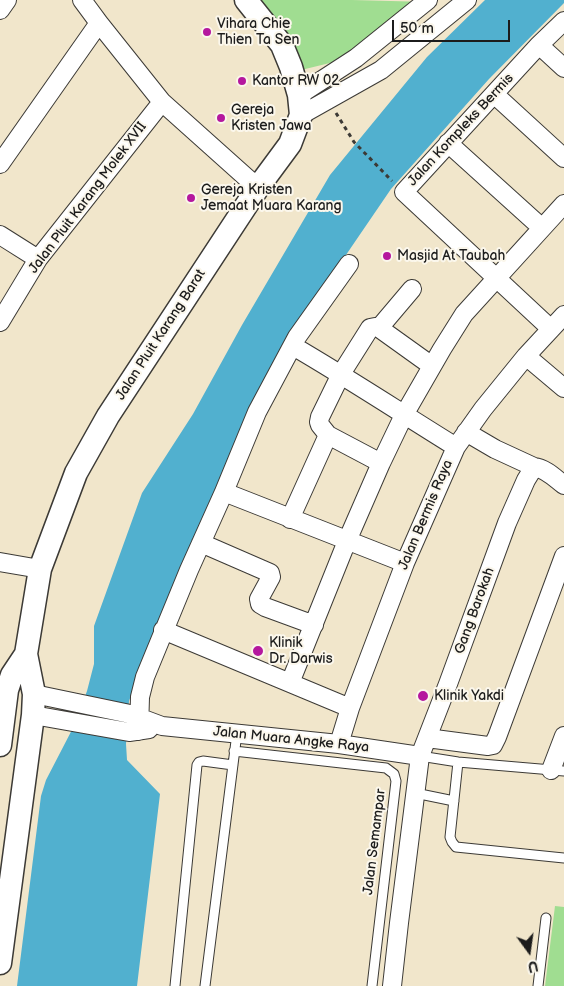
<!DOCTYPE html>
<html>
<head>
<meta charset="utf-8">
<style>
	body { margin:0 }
	#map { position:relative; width:564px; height:986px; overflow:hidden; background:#f1e6cb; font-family:"Balsamiq Sans",sans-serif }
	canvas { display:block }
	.north { position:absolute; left:504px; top:926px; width:50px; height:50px; -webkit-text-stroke:4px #fbf7ec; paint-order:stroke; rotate:166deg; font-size:14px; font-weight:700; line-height:20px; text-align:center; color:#1c1c1c }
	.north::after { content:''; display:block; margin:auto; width:18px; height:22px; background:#1c1c1c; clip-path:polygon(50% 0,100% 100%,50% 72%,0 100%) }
	.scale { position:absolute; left:392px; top:20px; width:118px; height:22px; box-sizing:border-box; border:2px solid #1c1c1c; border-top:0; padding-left:6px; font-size:15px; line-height:18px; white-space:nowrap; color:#1c1c1c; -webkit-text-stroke:4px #fbf7ec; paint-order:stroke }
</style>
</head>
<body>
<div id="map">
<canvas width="564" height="986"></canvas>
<div class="north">U</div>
<div class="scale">50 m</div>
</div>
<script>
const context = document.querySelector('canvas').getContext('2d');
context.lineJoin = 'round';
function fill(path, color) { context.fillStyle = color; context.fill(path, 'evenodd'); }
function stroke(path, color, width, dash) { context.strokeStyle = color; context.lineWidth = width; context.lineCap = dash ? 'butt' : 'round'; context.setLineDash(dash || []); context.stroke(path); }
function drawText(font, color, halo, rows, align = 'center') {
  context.font = font + ' "Balsamiq Sans",sans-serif'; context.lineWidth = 4; context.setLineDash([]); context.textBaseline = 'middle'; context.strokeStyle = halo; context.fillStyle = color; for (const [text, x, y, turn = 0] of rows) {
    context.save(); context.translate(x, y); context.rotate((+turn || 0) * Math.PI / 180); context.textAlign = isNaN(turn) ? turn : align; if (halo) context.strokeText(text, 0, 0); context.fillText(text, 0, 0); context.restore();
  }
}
fill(new Path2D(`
	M255 0H352L429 2 338 61 293 72Z
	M555 906 564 907V986H545Z`), '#a0dd91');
fill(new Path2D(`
	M485 0H564V3L489 79 391 189 292 334 255 399 133 690 129 701 126 744 127 760 160 794 137 986H17L41 796 46 780 75 724 87 691 94 664V626L142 493 193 414 242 325 330 175 427 57Z`), '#51b0cf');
const service = new Path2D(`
	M234 751 386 768 394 774 396 781 372 986
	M420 756 458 762 564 771
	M458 762 450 837 452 842 456 847 564 858
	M415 793 454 801
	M175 986 197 765 199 762 203 761 233 765
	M205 986 237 733
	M538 986 546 918`);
const minor = new Path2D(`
	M82 0 99 23 162 102 248 179 259 186
	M0 10 7 0
	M539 45 564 68
	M494 94 564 158
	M299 95 356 58 428 0
	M301 115 381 70 467 0
	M448 143 542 228
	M0 164 99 23
	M0 235 38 259
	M0 322 38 259 162 102
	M379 328 412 289
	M551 329 404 192 538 46 564 21
	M293 346C348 378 401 413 456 447
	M526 356 564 388
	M466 432 495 449 534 467C545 468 555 478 564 485
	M381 463 404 415 442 349 464 314 564 204
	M224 492 405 563
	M290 519 328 435
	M201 543 270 573 271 577 259 599 260 604 265 607 314 625
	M0 562 40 569
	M163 630 350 708
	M290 683 347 541 381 463 328 435 320 425 319 422 320 417 341 374 370 328 375 327 379 328 432 366
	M34 694 130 714 162 726 339 744 420 756
	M33 715 129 732 149 729
	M139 731 140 697 145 677 189 570 224 492 257 412 297 337 349 264
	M427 738 488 746 493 745 497 737 564 556
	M339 744 350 708 405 563 456 447 483 409 526 356 564 315
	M551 770 564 736
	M392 986 399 923 420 756 448 684 507 523 526 480 534 467`);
const tertiary = new Path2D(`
	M0 745 7 690 12 675 26 654
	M0 963 33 715 34 694 26 654 40 569 76 473 108 416 259 186 290 144 301 115 299 95 291 67 282 45 246 0`);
stroke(service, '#3c3a36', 11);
stroke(minor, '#3c3a36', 20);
stroke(tertiary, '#3c3a36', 25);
stroke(new Path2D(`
	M336 113 354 142 392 181`), '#3c3a36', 3, [4, 4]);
stroke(service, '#fff', 9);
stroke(minor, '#fff', 18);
stroke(tertiary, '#fff', 22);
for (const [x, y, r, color] of [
	[207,32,5,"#b5179e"],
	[242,81,5,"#b5179e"],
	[221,118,5,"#b5179e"],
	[191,198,5,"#b5179e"],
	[387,256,5,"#b5179e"],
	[258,651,6,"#b5179e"],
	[423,696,6,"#b5179e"]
]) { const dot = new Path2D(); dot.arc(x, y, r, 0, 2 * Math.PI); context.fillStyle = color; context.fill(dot); stroke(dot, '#fbf7ec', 2); }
drawText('14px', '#1c1c1c', '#fbf7ec', [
	["Vihara Chie",217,24],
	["Thien Ta Sen",217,40],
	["Kantor RW 02",252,81],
	["Gereja",231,110],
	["Kristen Jawa",231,126],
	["Gereja Kristen",201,190],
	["Jemaat Muara Karang",201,206],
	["Masjid At Taubah",397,256],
	["Klinik",269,643],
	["Dr. Darwis",269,659],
	["Klinik Yakdi",434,696]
], 'left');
drawText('14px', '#1c1c1c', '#fbf7ec', [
	["Jalan Kompleks Bermis",461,130,-47],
	["Jalan Pluit Karang Molek XVII",88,198,-53],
	["Jalan Pluit Karang Barat",161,335,-57],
	["Jalan Bermis Raya",426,515,-67],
	["Gang Barokah",475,611,-70],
	["Jalan Muara Angke Raya",291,740,6],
	["Jalan Semampar",375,842,-83]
]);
</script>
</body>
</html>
